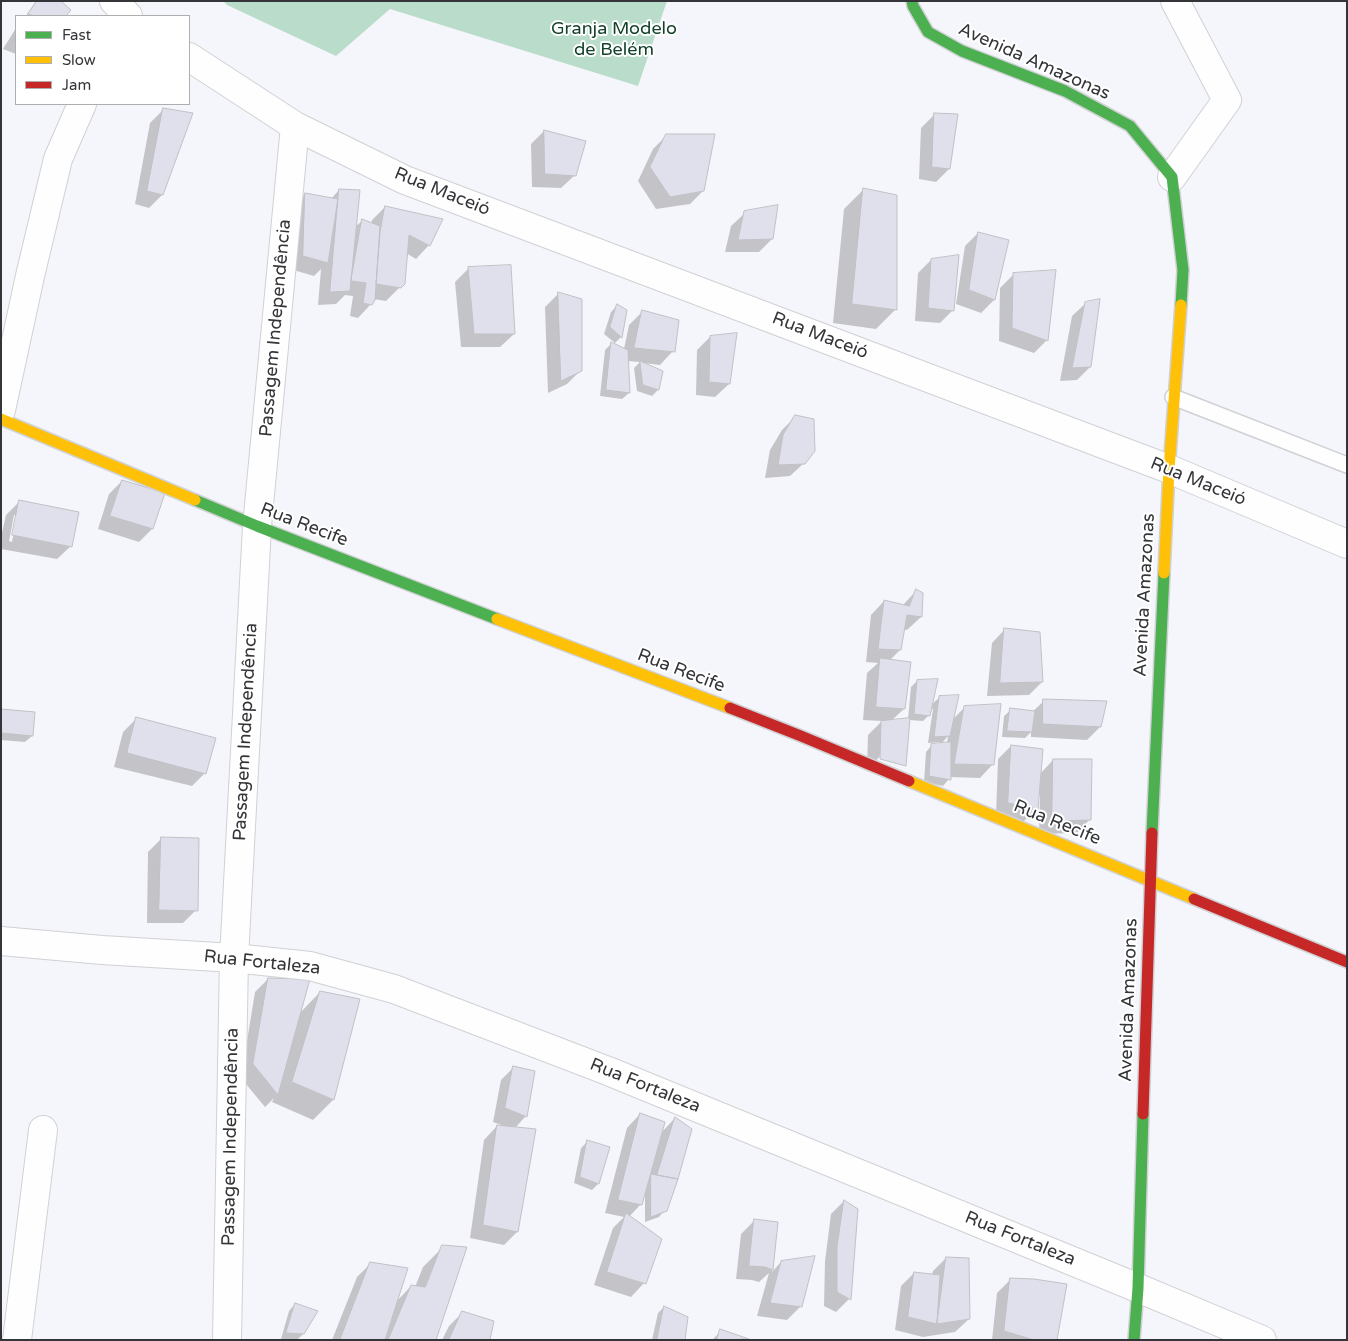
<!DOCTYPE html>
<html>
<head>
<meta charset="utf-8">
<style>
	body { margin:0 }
	#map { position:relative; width:1348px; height:1341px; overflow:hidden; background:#f5f6fb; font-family:"Varela Round",sans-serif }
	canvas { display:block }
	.frame { position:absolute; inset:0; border:2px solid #343538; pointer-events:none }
	.legend { position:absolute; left:15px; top:15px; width:175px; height:90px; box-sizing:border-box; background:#fff; border:1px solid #aeaeaf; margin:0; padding:6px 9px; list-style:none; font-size:15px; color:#343538 }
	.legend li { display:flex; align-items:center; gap:10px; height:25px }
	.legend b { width:25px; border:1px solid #aeaeaf }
</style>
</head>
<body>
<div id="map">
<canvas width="1348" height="1341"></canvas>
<div class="frame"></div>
<ul class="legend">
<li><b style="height:6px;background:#4caf50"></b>Fast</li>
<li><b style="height:6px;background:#ffc107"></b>Slow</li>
<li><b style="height:6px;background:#c62828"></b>Jam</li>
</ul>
</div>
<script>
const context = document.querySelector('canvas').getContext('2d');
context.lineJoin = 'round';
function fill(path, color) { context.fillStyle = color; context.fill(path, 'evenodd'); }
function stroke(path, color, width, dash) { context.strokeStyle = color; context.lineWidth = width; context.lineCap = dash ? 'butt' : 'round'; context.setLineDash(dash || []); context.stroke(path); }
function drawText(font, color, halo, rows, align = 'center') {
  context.font = font + ' "Varela Round",sans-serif'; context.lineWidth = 4; context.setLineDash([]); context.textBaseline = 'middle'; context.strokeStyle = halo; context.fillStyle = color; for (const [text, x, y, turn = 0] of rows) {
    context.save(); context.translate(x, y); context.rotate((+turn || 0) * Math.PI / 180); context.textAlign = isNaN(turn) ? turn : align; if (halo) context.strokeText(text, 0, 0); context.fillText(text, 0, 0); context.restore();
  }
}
fill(new Path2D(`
	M223 1H667L638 86 390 9 336 56 227 5Z`), '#badccb');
fill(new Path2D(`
	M36 1H59L69 10 64 16H26Z
	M16 28V54L3 49Z
	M163 110 162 195 149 208 135 204 150 123Z
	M934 115 949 169 936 182 919 179 921 128Z
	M544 131 575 175 561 188 532 187 531 144Z
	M667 135 703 191 690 204 656 209 638 181 653 149Z
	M864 189 896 309 876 329 833 323 844 209Z
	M339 190 355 227 362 221 371 224 372 220 385 207 429 245 416 259 406 253 403 284 386 301 373 299 371 304 358 318 350 316 353 296 345 295 336 304 318 305 321 269 314 276 290 269 292 207 305 194 331 199Z
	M745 213 772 239 759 252H725L731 226Z
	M978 233 1007 241 994 300 981 313 956 304 965 246Z
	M931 260 953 310 940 323 915 321 918 273Z
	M469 268 514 334 500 347H461L455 282Z
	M1014 274 1047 340 1034 353 999 341 1000 288Z
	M558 294 581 300V370L567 384 548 393 545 307Z
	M1086 303 1090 367 1077 380 1060 381 1072 316Z
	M617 306 626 310 621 337 615 343 604 334 611 312Z
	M642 312 673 351 660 365 643 363 658 390 652 396 637 391 634 368 640 362 627 361 629 393 622 399 600 396 605 350 611 344 624 349 629 325Z
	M710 337 729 384 715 397 696 395 697 350Z
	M796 416 804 463 790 476 765 478 770 450 782 430Z
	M122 481 152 529 139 542 98 529 109 494Z
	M19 502 71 546 57 559 1 549V537L6 515ZM14 515H17L12 542 9 541Z
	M916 591 921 617 907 630 903 629 900 650 889 661 904 709 891 721 908 719 911 687 917 681 931 705 940 697 952 720 965 707 993 764 980 778 949 777V779L943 786 924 782 926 752 932 745 947 743 948 736 941 744 940 742 928 743 933 709 931 708 929 715 923 721 909 720 867 772 868 735 882 721 863 720 867 673 878 663 866 662 871 615 884 601 902 606Z
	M1005 629 1042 682 1029 695 987 696 992 643Z
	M1044 701 1100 727 1087 740 1031 737V732L1025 738 1002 737 1004 716 1011 710 1032 712Z
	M1 710 32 736 25 742 1 740Z
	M136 719 205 773 192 786 114 767 123 732Z
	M1011 746 1040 774 1053 760 1090 819 1077 833 1039 834 1040 795H1038L1036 809 1023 822 996 816 998 759Z
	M161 839 196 910 183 923H147L148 852Z
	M268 979 299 1014 320 992 358 1000 333 1100 313 1120 272 1102 274 1098 265 1107 241 1078 255 992Z
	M514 1067 526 1116 515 1128 535 1130 517 1232 504 1245 470 1238 484 1140 497 1126H504L493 1122 501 1080Z
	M640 1114 661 1133 675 1118 677 1178 665 1210 659 1217 645 1222V1193L641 1204 629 1217 644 1283 631 1297 594 1285 613 1228 624 1217 605 1213 627 1128Z
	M588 1141 598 1184 592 1190 574 1183 581 1148Z
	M844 1201 857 1210 849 1299 836 1312 824 1306 825 1261 831 1214Z
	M754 1221 777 1224 772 1272 781 1262 801 1306 787 1320 757 1316 769 1273 759 1282 752 1280 736 1279 741 1234Z
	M443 1247 435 1340H332L357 1277 370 1264 396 1302 411 1286 415 1287 423 1267Z
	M946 1258 969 1319 955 1332 923 1337 895 1330 901 1286 914 1273 932 1275 933 1271Z
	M1010 1280 1056 1340H992L997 1293Z
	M295 1304 303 1334 297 1340 281 1339 289 1311Z
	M664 1307 684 1340H652L658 1313Z
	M462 1313 489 1340H442L449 1326Z
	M721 1331 746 1340H712Z`), '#0003');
const building = new Path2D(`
	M37 1H61L71 10 66 16H34L28 14Z
	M163 108 193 113 163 195 147 191Z
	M934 113 958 114 950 169 932 167Z
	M544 130 586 141 576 176 545 174Z
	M666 134H715L704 191 670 197 650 167Z
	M863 188 897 195V310L852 304Z
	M339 189 360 190 350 291 330 292Z
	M305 193 338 199 328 263 303 256Z
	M778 205 773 239 738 240 744 211Z
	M385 206 443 219 430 246 409 235 405 284 401 288 376 284 380 232Z
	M362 219 380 226 375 300 372 305 363 303 366 283 351 281Z
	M978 232 1009 240 995 300 969 290Z
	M959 255 954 311 928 308 931 259Z
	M511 265 515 334H474L468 267Z
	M1056 270 1048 341 1012 328 1013 273Z
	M558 292 582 299V371L561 381Z
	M1100 299 1091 367 1072 368 1085 302Z
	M617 304 627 310 622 338 610 327Z
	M642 310 679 320 675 352 634 348Z
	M737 333 730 384 709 382 710 336Z
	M611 342 628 350 630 393 606 390Z
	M640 361 663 371 659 390 643 385Z
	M795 415 814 419 815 451 805 464 778 465 783 435Z
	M122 480 165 493 153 529 110 516Z
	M19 500 79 512 72 547 12 535Z
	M916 589 923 593 922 617 907 615 901 650 878 649 884 600 909 606Z
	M1004 628 1040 632 1043 682 1000 683Z
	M880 658 911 662 905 709 876 707Z
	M938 679 930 716 914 714 917 680Z
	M959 695 950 736 934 737 939 696Z
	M1043 699 1107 701 1101 727 1043 724Z
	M1001 704 994 765 954 764 964 706Z
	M1010 708 1035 711 1032 732 1007 731Z
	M1 709 35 712 33 736 1 733Z
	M136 717 216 738 206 774 127 753Z
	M910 718 906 766 880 759 881 721Z
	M951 742V780L929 776 931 744Z
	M1011 745 1043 749 1038 809 1008 803Z
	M1053 759H1092L1091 820 1052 821Z
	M161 837 199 838 198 911 159 910Z
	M268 978 310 979 278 1095 253 1064Z
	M320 991 360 999 334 1100 292 1082Z
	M513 1066 535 1071 527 1117 505 1108Z
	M640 1113 665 1122 642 1205 618 1200Z
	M675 1117 692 1129 678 1179 657 1175Z
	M497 1125 536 1129 518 1232 483 1225Z
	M587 1140 610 1147 599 1184 580 1177Z
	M651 1174 678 1179 667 1211 651 1217Z
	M844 1200 858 1209 851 1300 837 1292V1247Z
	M626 1213 662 1239 646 1284 607 1272Z
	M754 1219 778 1222 773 1270 765 1267 749 1266Z
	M442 1245 467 1247 436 1340H388L411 1285 425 1287Z
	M815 1256 802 1307 770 1303 781 1261Z
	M946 1257 969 1258 970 1319 937 1324Z
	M370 1262 408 1268 385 1340H340Z
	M914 1272 940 1275 937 1324 908 1317Z
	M1010 1278 1034 1279 1067 1284 1057 1340H1034L1004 1331Z
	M295 1303 318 1311 304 1334 286 1333Z
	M664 1306 688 1317 685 1340H657Z
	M462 1311 494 1321 490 1340H449Z
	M720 1329 749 1339 717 1340Z`);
fill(building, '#dfe0ec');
stroke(building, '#c0c1c5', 1);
const lane = new Path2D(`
	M1173 397 1347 465`);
const street = new Path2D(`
	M114 1 128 16
	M189 57 295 126 405 180 1169 469 1347 544
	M1172 177 1227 100 1175 1
	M1 410 30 276 58 159 82 104
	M1 941 102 950 234 958 310 966 394 989 608 1071 1138 1288 1262 1340
	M17 1340 43 1130
	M227 1340 234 958 257 526 295 126`);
const fast = new Path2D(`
	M912 1 913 6 928 32 962 51 1065 91 1130 126 1172 177 1183 270 1181 305
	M195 500 257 526 497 619
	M1152 833 1164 573
	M1134 1340 1138 1288 1143 1114`);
const slow = new Path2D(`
	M1 419 195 500
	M1164 573 1169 469 1181 305
	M497 619 730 708
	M909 781 1194 899`);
const jam = new Path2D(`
	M730 708 801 736 909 781
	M1194 899 1347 962
	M1143 1114 1152 833`);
stroke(lane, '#d0d1d5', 18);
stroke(street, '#d0d1d5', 30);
stroke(fast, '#d0d1d5', 14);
stroke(slow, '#d0d1d5', 14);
stroke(jam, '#d0d1d5', 14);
stroke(lane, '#fefefe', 15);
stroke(street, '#fefefe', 28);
stroke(fast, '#4caf50', 11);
stroke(slow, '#ffc107', 11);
stroke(jam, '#c62828', 11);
drawText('18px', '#12422b', '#fff', [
	["Granja Modelo",614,29],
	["de Belém",614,50]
]);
drawText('18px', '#343538', '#fff', [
	["Avenida Amazonas",1034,62,24],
	["Rua Maceió",442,192,22],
	["Passagem Independência",276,328,-85],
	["Rua Maceió",820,336,21],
	["Rua Maceió",1198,482,22],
	["Rua Recife",304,525,21],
	["Avenida Amazonas",1145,595,-87],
	["Rua Recife",681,671,21],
	["Passagem Independência",246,732,-87],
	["Rua Recife",1057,823,22],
	["Rua Fortaleza",262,963,6],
	["Avenida Amazonas",1129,1000,-88],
	["Rua Fortaleza",645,1086,22],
	["Passagem Independência",231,1137,-89],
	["Rua Fortaleza",1020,1239,22]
]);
</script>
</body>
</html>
